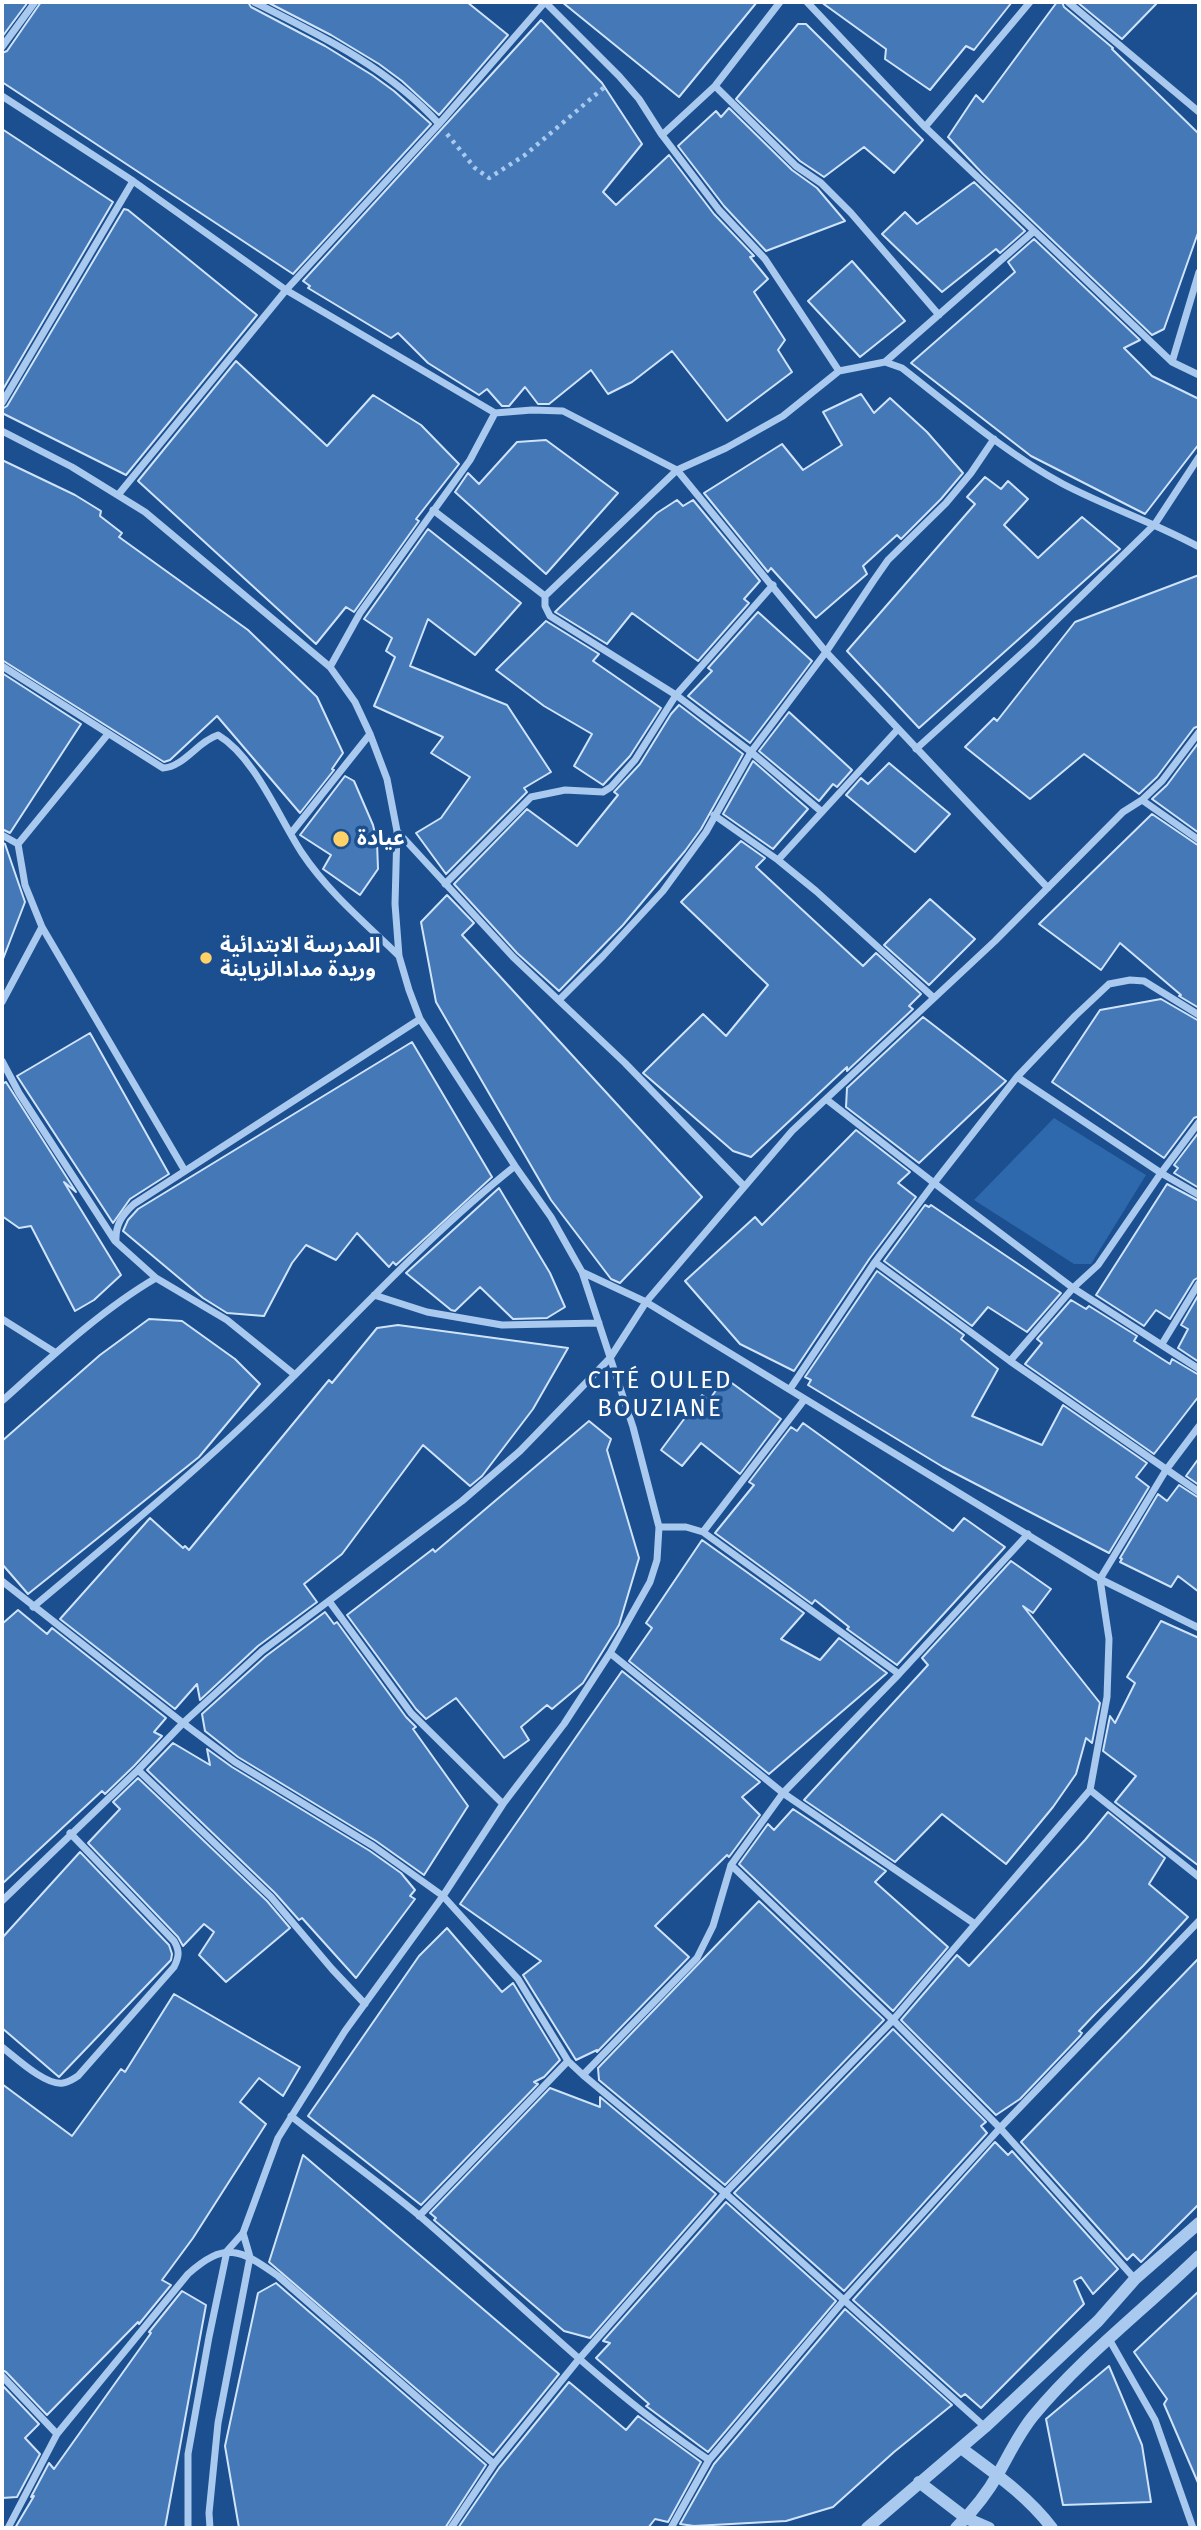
<!DOCTYPE html>
<html>
<head>
<meta charset="utf-8">
<style>
	body { margin:0 }
	#map { position:relative; width:1201px; height:2530px; overflow:hidden; background:#1b4f8f; font-family:"Fira Sans",sans-serif }
	canvas { display:block }
	.frame { position:absolute; inset:0; border:4px solid #fff; pointer-events:none }
</style>
</head>
<body>
<div id="map">
<canvas width="1201" height="2530"></canvas>
<div class="frame"></div>
</div>
<script>
const context = document.querySelector('canvas').getContext('2d');
context.lineJoin = 'round';
function fill(path, color) { context.fillStyle = color; context.fill(path, 'evenodd'); }
function stroke(path, color, width, dash) { context.strokeStyle = color; context.lineWidth = width; context.lineCap = dash ? 'butt' : 'round'; context.setLineDash(dash || []); context.stroke(path); }
function drawText(font, color, halo, rows, align = 'center') {
  context.font = font + ' "Fira Sans","Noto Sans Arabic",sans-serif'; context.lineWidth = 7; context.setLineDash([]); context.textBaseline = 'middle'; context.strokeStyle = halo; context.fillStyle = color; for (const [text, x, y, turn = 0] of rows) {
    context.save(); context.translate(x, y); context.rotate((+turn || 0) * Math.PI / 180); context.textAlign = isNaN(turn) ? turn : align; if (halo) context.strokeText(text, 0, 0); context.fillText(text, 0, 0); context.restore();
  }
}
fill(new Path2D(`
	M1054 1118 1146 1175 1091 1264H1074L974 1200Z`), '#2e69ad');
const building = new Path2D(`
	M2 2H28L2 37Z
	M41 2H248L251 7 325 46 372 75 394 91 431 124 293 274 2 82V53L7 51Z
	M267 2H467L508 35 439 115 402 81 379 64 331 35Z
	M562 2H757L679 97Z
	M821 2H1012L974 50 966 46 930 90 885 59 886 49Z
	M1057 2H1062L1064 7 1113 48 1112 49 1199 134V230L1164 329 1152 335 983 174 948 137 976 95 983 102Z
	M1077 2H1158L1122 39Z
	M541 20 602 83 642 144 603 192 616 205 669 155 714 214 754 256 750 257 768 279 754 292 785 340 778 350 792 372 727 421 672 351 632 382 608 394 591 370 549 404H538L525 387 509 406H502L487 389 479 395 428 363 398 333 391 338 308 288 310 286 303 281Z
	M798 24H806L923 140 894 173 864 147 824 177 800 161 736 99Z
	M729 108 792 170 817 188 845 221 766 251 724 206 678 146 716 111 721 117Z
	M2 129 113 202 2 391Z
	M974 182 1025 231 1000 253 996 249 942 292 882 234 905 212 917 224Z
	M124 209 128 210 257 315 126 475 2 413V409L7 406Z
	M1034 239 1140 340 1124 348 1152 376 1199 399V444L1145 514 1031 456 911 363 1015 272 1008 262Z
	M852 261 905 321 860 357 808 301Z
	M236 361 327 446 373 395 421 425 459 464 416 519 419 521 354 612 346 607 316 644 138 481Z
	M861 394 874 413 890 398 927 432 963 473 941 499 901 539 897 535 863 566 867 574 816 618 771 568 768 572 704 493 782 444 803 470 842 445 823 412Z
	M546 440 618 493 546 574 455 492 468 473 479 484 517 442Z
	M2 460 75 495 101 511 100 516 122 533 119 537 248 630 317 697 343 753 332 769 334 770 300 813 217 716 170 760 164 762 2 660Z
	M985 477 1001 489 1008 481 1028 499 1004 525 1038 558 1082 517 1120 549 919 728 847 651 975 504 967 497Z
	M677 500 683 506 693 500 760 581 744 599 749 603 698 661 632 613 607 644 555 612 657 513Z
	M428 529 521 603 475 655 428 619 410 666 507 705 551 772 524 788 527 792 446 874 416 833 441 818 470 777 431 753 443 737 374 706 395 657 386 651 392 638 364 619Z
	M1199 575V726L1194 728 1157 777 1139 794 1084 754 1030 799 965 747 994 718 997 721 1075 622Z
	M758 612 812 661 750 743 688 696 712 671 708 668Z
	M546 621 599 654 593 661 661 708 630 756 603 785 574 766 592 734 544 706 496 670Z
	M2 673 81 724 10 833 2 829Z
	M679 705 743 754 701 829 685 851 623 925 559 991 517 953 454 884 527 809 577 846 618 795 614 792 640 764 671 714Z
	M789 712 852 770 837 787 833 784 819 801 759 751Z
	M1199 742V833L1152 799 1167 785Z
	M753 761 808 809 773 849 723 814Z
	M889 763 950 814 915 852 846 795 861 778 868 784Z
	M345 776 354 781 373 825 377 842 378 869 360 895 323 869 331 855 300 835Z
	M1152 814 1199 846V1008L1179 996 1181 995 1120 943 1101 970 1039 924Z
	M741 841 765 858 756 867 863 966 876 953 921 994 909 1006 913 1009 847 1071V1067L751 1157 733 1151 643 1073 703 1014 726 1036 768 985 681 902Z
	M2 842 5 844 25 902 3 959Z
	M447 895 474 923 462 935 702 1197 620 1283 611 1279 551 1200 436 1002 421 922Z
	M930 899 975 939 929 985 884 945Z
	M1161 999 1199 1021V1116L1194 1118 1164 1158 1052 1082 1100 1010Z
	M923 1017 1006 1081 919 1163 846 1107 847 1088Z
	M90 1033 169 1174 130 1199 113 1223 17 1076Z
	M412 1042 492 1177 396 1265 393 1262 389 1267 357 1233 336 1260 306 1245 292 1263 264 1316 227 1313 203 1298 123 1231 128 1220 138 1209Z
	M6 1082 76 1192 64 1182 121 1275 94 1300 75 1311 31 1226 19 1228 2 1216V1084Z
	M856 1130 910 1172 898 1183 916 1197 870 1258 794 1371 740 1344 685 1281 755 1217 762 1225Z
	M1199 1132V1188L1174 1173 1178 1168 1174 1165Z
	M1167 1184 1199 1201V1277L1194 1280 1170 1319 1156 1310 1144 1326 1096 1295Z
	M499 1188 550 1273 565 1307 547 1318 513 1319 480 1287 455 1311 451 1310 406 1273Z
	M925 1205 929 1207 931 1205 1061 1293 1027 1332 988 1307 972 1326 884 1261Z
	M877 1271 964 1335 961 1339 998 1369 972 1416 1042 1445 1063 1405 1147 1463 1136 1477 1149 1487 1109 1553 943 1467 808 1385 811 1380 805 1377Z
	M1199 1294V1362L1178 1348 1188 1329 1181 1325Z
	M1071 1300 1086 1309 1089 1306 1137 1336 1134 1341 1170 1364 1172 1359 1199 1375V1396L1154 1454 1025 1364 1042 1343 1037 1339Z
	M149 1319 182 1321 235 1359 260 1384 199 1457 28 1594 2 1564V1441L100 1355Z
	M398 1325 568 1348 533 1409 482 1476 470 1486 423 1445 342 1554 304 1584 317 1602 258 1646 200 1700 197 1684 175 1709 60 1619 150 1518 183 1548 185 1546 189 1550 329 1380 332 1383 377 1328Z
	M725 1378 781 1419 740 1474 701 1443 682 1466 661 1450 702 1395 709 1400Z
	M589 1421 611 1439 607 1450 639 1558 619 1625 583 1683 552 1709 547 1705 521 1727 529 1740 504 1758 456 1698 426 1719 416 1709 347 1615 433 1549 435 1552Z
	M803 1423 953 1531 964 1518 1005 1547 897 1665 847 1629 849 1627 815 1600 812 1604 715 1533 754 1485 749 1482 791 1427 797 1431Z
	M1199 1458V1485L1186 1476Z
	M1179 1485 1199 1498V1592L1178 1576 1171 1587 1120 1562 1122 1559 1120 1558 1158 1494 1167 1501Z
	M702 1540 804 1613 781 1639 820 1660 839 1638 887 1673 769 1774 629 1661 652 1628 646 1623Z
	M1011 1561 1051 1589 1033 1613 1023 1606 1100 1703 1092 1743 1086 1738 1076 1774 1053 1807 1006 1864 942 1814 895 1862 804 1800 928 1665 922 1658Z
	M18 1610 47 1634 52 1628 166 1718 154 1732 162 1736 134 1766 105 1794 102 1791 2 1884V1624Z
	M325 1612 334 1624 337 1622 406 1717 416 1727 413 1729 468 1806 424 1875 376 1841 238 1757 205 1731 202 1714 266 1656Z
	M1161 1621 1199 1638V1866L1115 1802 1136 1776 1103 1751 1110 1716 1115 1723 1135 1683 1127 1677Z
	M622 1671 760 1782 742 1797 760 1815 729 1857 727 1855 655 1926 689 1957 597 2052V2050L576 2060 523 1975 541 1961 460 1904Z
	M173 1743 210 1765 207 1749 232 1767 370 1851 401 1873 415 1890 410 1896 415 1899 356 1978 302 1918 299 1920 275 1893 147 1770Z
	M138 1778 267 1901 290 1928 226 1982 199 1955 214 1932 204 1924 183 1946 178 1937 88 1843 120 1809 113 1802Z
	M793 1809 886 1871 875 1882 948 1947 893 2011 739 1864 768 1824 774 1830Z
	M1108 1812 1165 1858 1149 1884 1188 1917 1143 1966 1096 2013 1079 2031 1082 2033 1080 2036 1020 2099 996 2115 901 2020 957 1955 969 1966 1085 1840Z
	M80 1852 169 1945 172 1954 171 1960 59 2077 2 2028V1938Z
	M759 1901 884 2020 725 2185 599 2080 598 2068Z
	M447 1928 502 1992 513 1983 560 2060 544 2077 534 2082 538 2084 421 2205 308 2116 419 1956Z
	M1199 1958V2204L1141 2262 1133 2254 1127 2260 1021 2142Z
	M174 1994 300 2067 283 2096 259 2078 240 2102 266 2124 193 2238 162 2280 171 2285 139 2324 138 2322 47 2415 6 2372 2 2370V2084L72 2136 121 2069 125 2072Z
	M893 2029 986 2122 981 2126 987 2133 844 2291 734 2193Z
	M550 2088 600 2107V2097L716 2194 590 2338 564 2331 434 2220 436 2218 430 2213Z
	M995 2142 1008 2155 1012 2151 1118 2269 1093 2294 1081 2277 1074 2281 1084 2304 981 2408 965 2394 961 2397 853 2300Z
	M303 2155 559 2374 493 2455 269 2262Z
	M726 2202 836 2301 708 2452 646 2406 649 2404 596 2358 610 2343 603 2341Z
	M276 2283 486 2465 445 2528H239L225 2446 258 2293Z
	M182 2291 206 2305 165 2528H15L34 2496 31 2497 49 2463 54 2469 151 2333 149 2332Z
	M1199 2291V2485L1164 2404 1167 2399 1134 2352Z
	M845 2309 952 2405 894 2452 833 2507 786 2521 694 2526 680 2524 714 2464Z
	M1109 2366 1142 2445 1151 2502 1063 2505 1046 2419Z
	M569 2382 626 2430 638 2416 701 2462 668 2522 655 2519 648 2528H458L499 2468Z
	M2 2385 39 2424 25 2438 40 2454 17 2497 2 2498Z`);
fill(building, '#4478b7');
stroke(building, '#cfe3fa', 2);
stroke(new Path2D(`
	M447 134 475 168 489 178 525 155 607 85`), '#a9c9ee', 4.5, [3.5, 5]);
stroke(new Path2D(`
	M254 2C320 35 389 68 439 124
	M545 2 619 76 639 99 662 135 715 86 780 2
	M807 2 925 127 1030 2
	M1068 2 1199 112
	M2 47 35 2
	M715 86 796 166 821 183 851 213 939 315
	M2 96 133 181
	M925 127 1172 362 1199 375
	M662 135 719 210 765 259 839 371
	M885 362 1034 231
	M1172 362 1199 272
	M2 403 133 181 286 290 439 124 545 2
	M2 431 72 467 145 512 330 667 355 702 370 734 387 779 397 831 395 904 399 956 409 990 420 1019 515 1166 551 1217 582 1272 633 1427 659 1527 657 1560 650 1582 610 1653 564 1724 503 1804 443 1896 345 2031 278 2138 243 2233 227 2251 209 2337 188 2454V2528
	M118 495 286 290 495 413 532 410 563 411 677 470 726 448 783 416 839 371 885 362 902 368C952 407 1007 454 1063 484 1107 507 1155 523 1199 547
	M433 510 545 596 677 470 826 652 1048 888
	M545 596V606L550 616 676 695 751 752 822 812
	M2 666 163 768C184 767 198 741 218 735 255 757 279 818 302 853 328 892 365 923 399 956
	M330 667 360 613 470 460 495 413
	M1199 732 1162 781 1142 800 1199 840
	M108 734 18 844 25 885 42 927 185 1171
	M916 749 1031 645 1155 524 1199 457
	M714 815 778 860 816 891 933 997
	M397 831 513 957 625 1063 744 1186
	M292 832 370 734
	M2 835 18 844
	M778 860 898 729
	M445 884 531 797 565 790 603 792 611 787 635 760 676 695 773 585
	M559 1000 603 956 663 891 706 832 751 752 826 652 874 580 888 560 946 503 971 473 994 439
	M2 1002 42 927
	M1199 1015 1144 981 1130 980 1109 984 1075 1016 1017 1077 934 1183 1073 1288 1199 1369
	M2 1061 19 1093 115 1241
	M1017 1077 1161 1173 1199 1195
	M826 1099 995 941 1123 812 1142 800
	M875 1262 1010 1361 1199 1492
	M156 1278 227 1320 295 1375
	M374 1295 427 1312 502 1325 599 1323
	M2 1319 56 1353
	M1162 1344 1199 1283
	M1010 1361 1073 1288 1098 1265 1161 1173 1199 1122
	M2 1401C49 1359 101 1310 156 1278L116 1242C115 1225 122 1215 134 1204L420 1019
	M1199 1426 1166 1470 1100 1579 1199 1628
	M659 1527H686L703 1532 899 1674
	M703 1532 804 1400
	M2 1581 183 1723 262 1651 462 1501 520 1451 610 1358 646 1302 792 1131 826 1099 934 1183 875 1262 790 1389
	M329 1601 411 1713 503 1804
	M33 1607C109 1543 186 1480 257 1412 343 1330 422 1240 515 1166
	M610 1653 783 1793 975 1924
	M138 1770 183 1723 235 1762 373 1846 443 1896 518 1979 568 2061 583 2075
	M1090 1790 1199 1877
	M731 1865 893 2020 1000 2128 1135 2279
	M2 1901 138 1770 271 1897 332 1969 365 2004
	M2 2047C16 2058 46 2086 63 2083 69 2082 73 2079 78 2076L174 1967C179 1957 180 1951 174 1941L70 1833
	M291 2116C334 2150 379 2182 421 2217 516 2299 604 2390 709 2460
	M419 2216 568 2061
	M1109 2339 1155 2420 1193 2528
	M2 2376 57 2434
	M985 2427 725 2193 583 2075 697 1958 713 1926 731 1865 783 1793 899 1674 1028 1534
	M494 2464 579 2359 725 2193 893 2020 1090 1790 1107 1697 1109 1639 1100 1579 646 1302 582 1272
	M8 2528 57 2434 188 2274C225 2241 240 2249 278 2276L494 2464 451 2528
	M210 2528 209 2513 218 2423 250 2257 243 2233
	M671 2528 709 2460 845 2299 1000 2128 1199 1921`), '#a9c9ee', 7);
stroke(new Path2D(`
	M961 2448C993 2472 1027 2495 1052 2528
	M919 2482 966 2518 989 2528
	M867 2528 985 2427 1098 2321 1135 2279 1199 2223
	M956 2528C972 2512 987 2494 998 2474 1010 2453 1019 2433 1034 2415 1083 2356 1145 2309 1199 2256`), '#a9c9ee', 12);
for (const [x, y, r, color] of [
	[341,839,9,"#ffd166"],
	[206,958,7,"#ffd166"]
]) { const dot = new Path2D(); dot.arc(x, y, r, 0, 2 * Math.PI); context.fillStyle = color; context.fill(dot); stroke(dot, '#1b4f8f', 2.5); }
drawText('bold 21px', '#fff', '#1b4f8f', [
	["عيادة",357,839],
	["المدرسة الابتدائية",220,946],
	["وريدة مدادالزياينة",220,970]
], 'left');
context.letterSpacing = '2px';
drawText('24px', '#fff', '#1b4f8f', [
	["CITÉ OULED",660,1381],
	["BOUZIANE",660,1409]
]);
context.letterSpacing = '0px';
</script>
</body>
</html>
